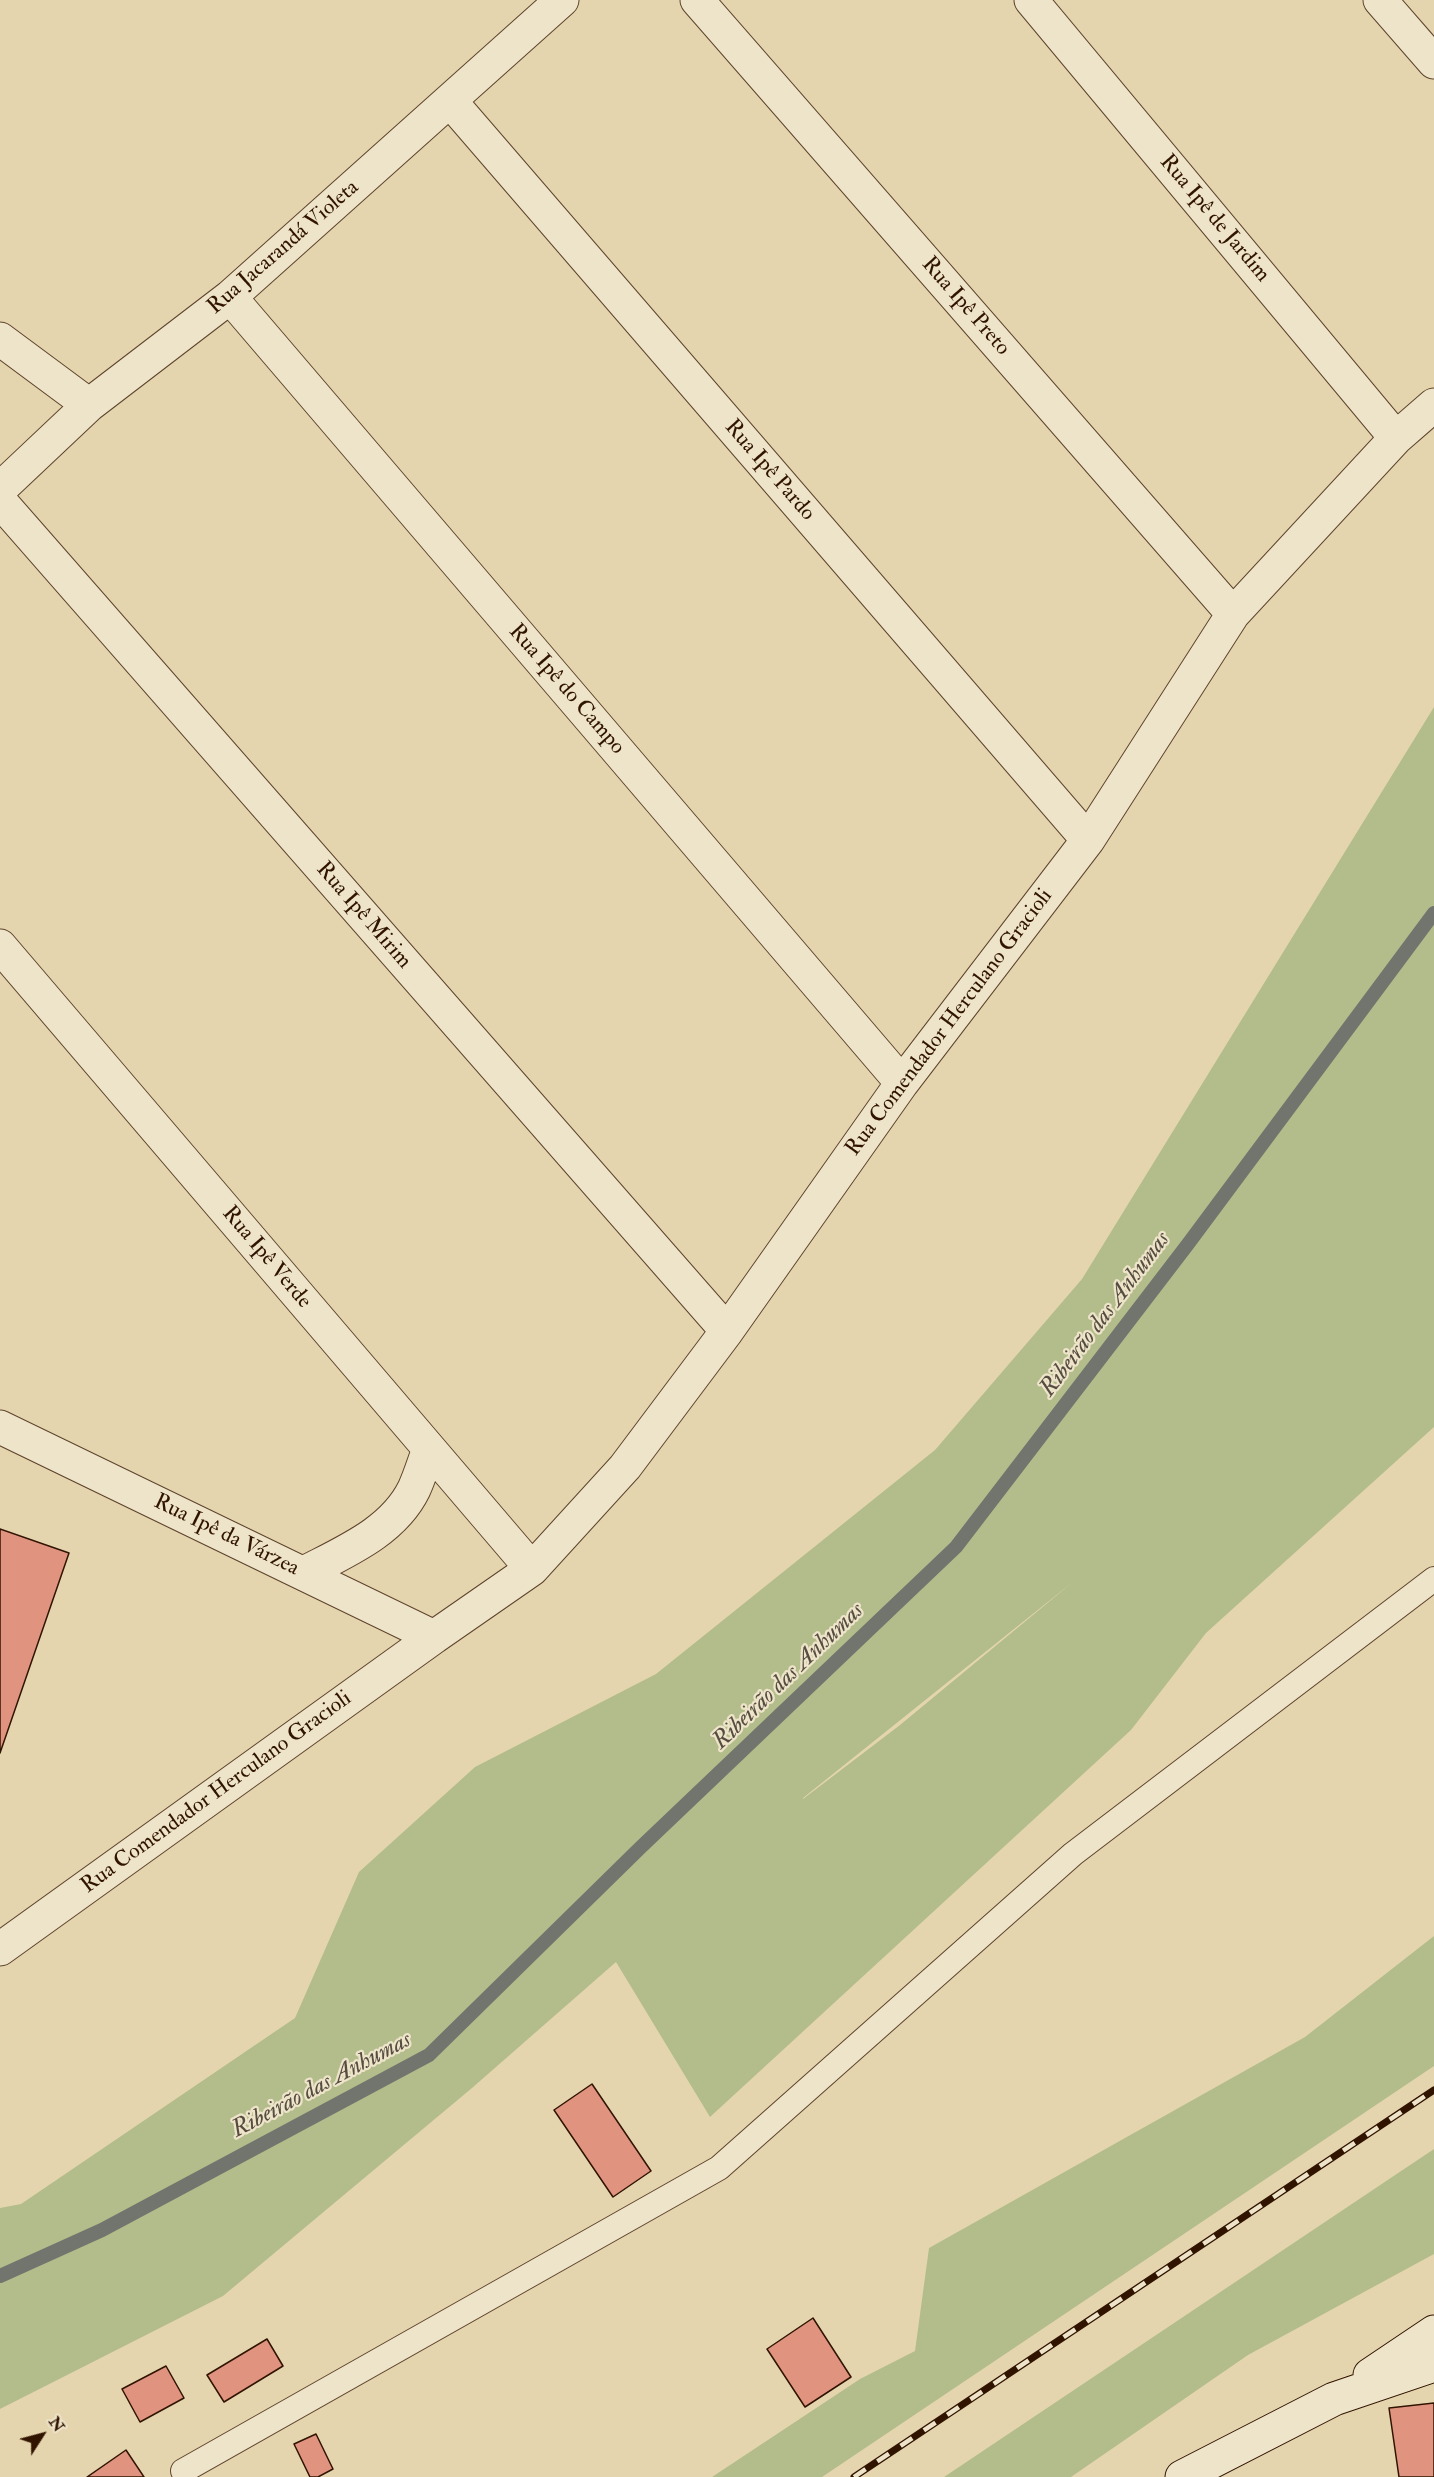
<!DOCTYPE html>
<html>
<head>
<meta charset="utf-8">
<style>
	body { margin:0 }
	#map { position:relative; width:1434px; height:2477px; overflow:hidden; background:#e5d5ae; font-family:"IM FELL Double Pica",serif }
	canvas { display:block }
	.north { position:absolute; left:12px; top:2405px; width:60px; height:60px; -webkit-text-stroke:4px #eee4ca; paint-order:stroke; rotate:54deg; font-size:16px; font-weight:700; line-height:24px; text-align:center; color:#311400 }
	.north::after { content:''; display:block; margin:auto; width:21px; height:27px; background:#311400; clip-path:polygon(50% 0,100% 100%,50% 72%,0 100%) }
</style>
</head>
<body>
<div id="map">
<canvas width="1434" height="2477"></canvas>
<div class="north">N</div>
</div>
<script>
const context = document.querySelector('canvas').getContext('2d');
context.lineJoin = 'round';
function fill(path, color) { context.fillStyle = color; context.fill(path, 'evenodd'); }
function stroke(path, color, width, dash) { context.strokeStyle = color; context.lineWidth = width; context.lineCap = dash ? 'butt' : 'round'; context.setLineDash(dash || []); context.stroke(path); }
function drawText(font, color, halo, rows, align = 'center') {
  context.font = font + ' "IM FELL Double Pica",serif'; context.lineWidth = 4.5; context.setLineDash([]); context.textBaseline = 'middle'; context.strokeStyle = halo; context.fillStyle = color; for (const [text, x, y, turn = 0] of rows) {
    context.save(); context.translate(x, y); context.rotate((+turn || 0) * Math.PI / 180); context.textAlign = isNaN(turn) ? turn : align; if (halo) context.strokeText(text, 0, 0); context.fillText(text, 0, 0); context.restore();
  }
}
fill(new Path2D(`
	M1434 707V1427L1206 1633 1131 1730 710 2117 616 1962 472 2088 223 2296 0 2409V2208L21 2204 295 2018 359 1872 475 1767 656 1674 935 1450 1082 1279ZM1074 1581 900 1725 803 1799V1798Z
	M1434 1936V2066L822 2477H712L860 2379 915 2351 929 2248 1305 2037Z
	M1434 2149V2254L1248 2355 1071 2477H944Z`), '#b3bd8b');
stroke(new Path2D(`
	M0 2276 102 2230 429 2055 641 1847 956 1547 1188 1244 1434 913`), '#71756d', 14);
const building = new Path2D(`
	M0 1529 69 1553 0 1753Z
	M592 2084 651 2171 613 2197 554 2110Z
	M813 2318 851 2377 805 2407 767 2349Z
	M267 2339 283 2366 224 2402 207 2375Z
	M166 2366 184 2398 140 2422 122 2389Z
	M1434 2403V2477H1399L1389 2408Z
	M316 2434 333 2469 318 2477H310L294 2444Z
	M126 2450 144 2477H87Z`);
fill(building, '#e09480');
stroke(building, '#311400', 1.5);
const lane = new Path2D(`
	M183 2471 719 2168 1073 1854 1434 1579`);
const street = new Path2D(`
	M697 0 1233 614
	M1031 0 1396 438
	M1380 0 1434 62
	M451 102 1088 840
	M230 297 902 1083
	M0 339 89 405
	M0 489 89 405 230 297 562 0
	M0 501 727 1331
	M0 946 532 1569
	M0 1427 434 1637 532 1569 625 1467 727 1331 902 1083 1088 840 1233 614 1396 438 1434 405
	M304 1573C344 1552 393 1532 414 1489 420 1476 424 1462 429 1449
	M0 1949 434 1637`);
const secondary = new Path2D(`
	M1370 2375 1434 2332
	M1182 2477 1334 2399 1434 2365`);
stroke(lane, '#5e442c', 26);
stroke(street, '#5e442c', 35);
stroke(secondary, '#311400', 35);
stroke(lane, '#eee4ca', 24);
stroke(street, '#eee4ca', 33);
stroke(secondary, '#eee4ca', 33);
const rail = new Path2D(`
	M854 2477 1434 2090`);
stroke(rail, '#311400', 7);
stroke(rail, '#eee4ca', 4.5, [14]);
drawText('22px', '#311400', '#eee4ca', [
	["Rua Ipê de Jardim",1214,219,50],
	["Rua Jacarandá Violeta",284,248,-41],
	["Rua Ipê Preto",965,307,49],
	["Rua Ipê Pardo",769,471,49],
	["Rua Ipê do Campo",566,690,49],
	["Rua Ipê Mirim",363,916,49],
	["Rua Comendador Herculano Gracioli",950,1023,-53],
	["Rua Ipê Verde",266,1258,50],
	["Rua Ipê da Várzea",226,1536,26],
	["Rua Comendador Herculano Gracioli",217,1793,-36]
]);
drawText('italic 24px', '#564d40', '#eee4ca', [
	["Ribeirão das Anhumas",1106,1315,-53],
	["Ribeirão das Anhumas",789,1677,-44],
	["Ribeirão das Anhumas",322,2086,-28]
]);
</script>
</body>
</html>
